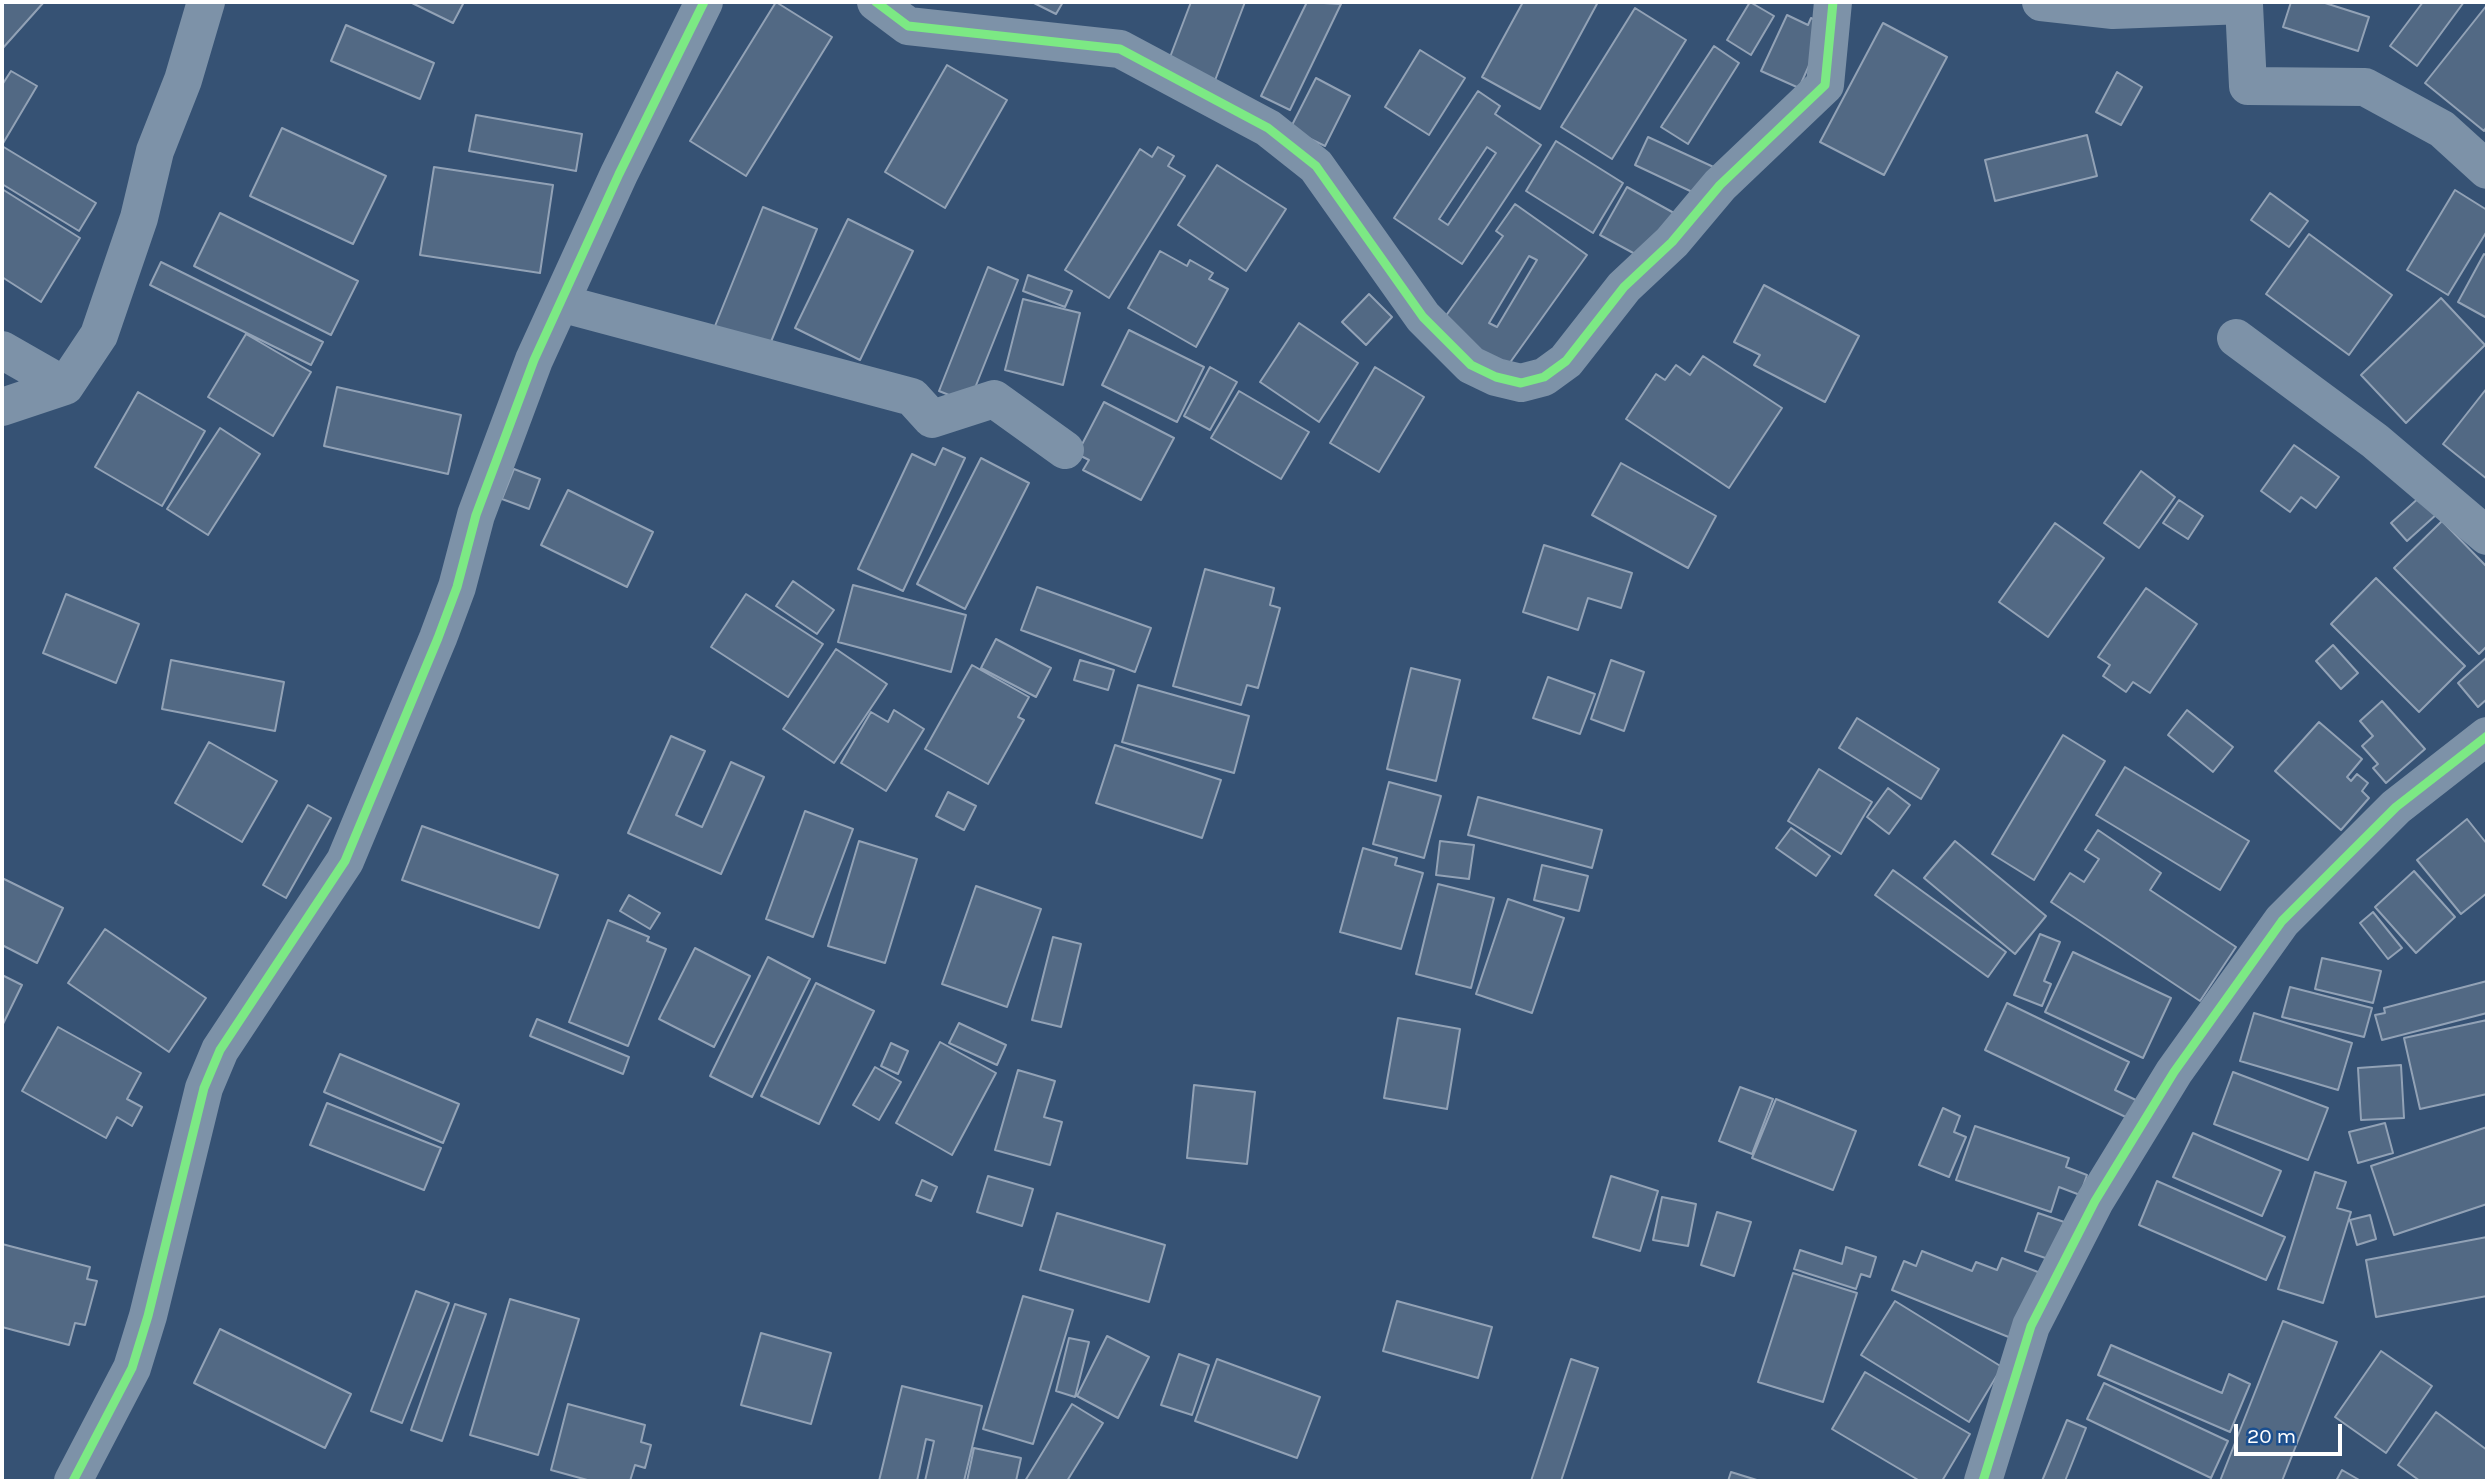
<!DOCTYPE html>
<html>
<head>
<meta charset="utf-8">
<style>
	body { margin:0 }
	#map { position:relative; width:2489px; height:1483px; overflow:hidden; background:#365274; font-family:Karla,sans-serif }
	canvas { display:block }
	.frame { position:absolute; inset:0; border:4px solid #fff; pointer-events:none }
	.scale { position:absolute; left:2234px; top:1424px; width:108px; height:32px; box-sizing:border-box; border:4px solid #fff; border-top:0; padding-left:9px; font-size:21px; line-height:24px; white-space:nowrap; color:#fff; -webkit-text-stroke:5px #1b4f8f; paint-order:stroke }
</style>
</head>
<body>
<div id="map">
<canvas width="2489" height="1483"></canvas>
<div class="frame"></div>
<div class="scale">20 m</div>
</div>
<script>
const context = document.querySelector('canvas').getContext('2d');
context.lineJoin = 'round';
function fill(path, color) { context.fillStyle = color; context.fill(path, 'evenodd'); }
function stroke(path, color, width, dash) { context.strokeStyle = color; context.lineWidth = width; context.lineCap = dash ? 'butt' : 'round'; context.setLineDash(dash || []); context.stroke(path); }
const building = new Path2D(`
	M2 2H44L2 49Z
	M410 2H464L453 23Z
	M776 2 832 37 746 176 690 141Z
	M1032 2H1063L1056 14Z
	M1191 2H1245L1214 83 1167 65Z
	M1307 2 1341 4 1290 110 1261 96Z
	M1523 2H1598L1540 109 1482 77Z
	M1750 2 1774 16 1751 55 1727 40Z
	M2291 2H2322L2369 17 2358 51 2283 27Z
	M2423 2H2464L2417 66 2390 46Z
	M2487 5V126L2484 131 2425 83Z
	M1635 8 1686 40 1612 159 1561 127Z
	M1787 15 1808 25 1811 18 1827 25 1799 88 1761 71Z
	M1883 23 1947 57 1884 175 1820 142Z
	M346 25 434 63 420 99 331 61Z
	M1714 46 1739 63 1688 144 1661 127Z
	M1420 50 1465 78 1429 135 1385 107Z
	M947 65 1007 100 945 208 885 172Z
	M11 71 37 86 2 145V85Z
	M2117 72 2142 87 2121 125 2096 112Z
	M1316 78 1350 96 1325 146 1290 129Z
	M1478 91 1500 106 1495 114 1541 145 1462 264 1394 218ZM1487 147 1496 153 1448 225 1439 219Z
	M476 115 582 134 576 171 469 151Z
	M282 128 386 176 353 244 250 196Z
	M2087 135 2097 176 1995 201 1985 160Z
	M1648 137 1718 169 1705 198 1635 165Z
	M1556 141 1623 183 1593 233 1526 191Z
	M2 146 96 203 79 231 2 184Z
	M1158 147 1174 156 1168 166 1185 176 1109 298 1065 270 1140 149 1152 157Z
	M1217 165 1286 209 1246 271 1178 225Z
	M434 167 553 185 540 273 420 255Z
	M1627 187 1674 213 1648 261 1600 235Z
	M2 189 80 238 41 302 2 277Z
	M2455 190 2487 210V231L2448 295 2407 270Z
	M2270 193 2308 221 2289 247 2251 220Z
	M1515 204 1587 255 1504 371 1440 324 1503 236 1496 231ZM1529 256 1537 260 1497 327 1489 323Z
	M763 207 817 229 768 349 715 326Z
	M220 213 358 281 331 335 194 266Z
	M848 219 913 251 860 360 795 328Z
	M2309 234 2392 295 2349 355 2266 294Z
	M1160 251 1187 266 1190 260 1213 273 1209 279 1228 289 1196 347 1128 308Z
	M2484 254 2487 256V318L2458 302Z
	M161 262 323 342 311 365 150 285Z
	M988 267 1018 280 969 403 939 391Z
	M1028 275 1072 291 1065 307 1023 291Z
	M1764 285 1859 336 1825 402 1754 365 1760 355 1734 342Z
	M1369 294 1392 317 1366 345 1342 322Z
	M2441 298 2485 345 2406 423 2361 375Z
	M1023 299 1080 313 1063 385 1005 370Z
	M1299 323 1358 363 1319 422 1260 382Z
	M1129 330 1204 367 1177 422 1102 385Z
	M246 334 311 372 273 436 208 397Z
	M1703 356 1782 408 1729 488 1626 419 1656 374 1665 380 1676 365 1690 375Z
	M1210 367 1237 382 1210 430 1184 416Z
	M1375 367 1424 397 1379 472 1330 443Z
	M337 387 461 415 448 474 324 446Z
	M2487 388V479L2443 444Z
	M1239 391 1309 432 1281 479 1211 438Z
	M138 392 205 431 162 506 95 467Z
	M1104 402 1174 438 1141 500 1083 470 1089 460 1077 454Z
	M220 428 260 454 208 535 167 509Z
	M2294 445 2339 477 2316 508 2301 497 2290 512 2261 491Z
	M943 448 965 458 903 591 858 569 912 454 935 465Z
	M981 458 1029 483 965 609 917 584Z
	M1621 463 1716 516 1688 568 1592 515Z
	M514 469 540 479 529 509 502 499Z
	M2141 471 2175 497 2139 548 2104 523Z
	M568 490 653 532 627 587 541 545Z
	M2421 496 2437 514 2407 541 2391 523Z
	M2179 500 2203 516 2188 539 2163 523Z
	M2442 521 2487 567V646L2479 654 2394 568Z
	M2055 523 2104 558 2048 637 1999 602Z
	M1544 545 1632 573 1621 608 1588 598 1578 630 1523 612Z
	M1205 569 1274 588 1270 605 1280 608 1258 688 1247 685 1241 705 1173 686Z
	M2376 578 2465 666 2419 712 2331 624Z
	M793 581 834 610 817 634 776 606Z
	M853 585 966 615 951 672 838 642Z
	M1037 587 1151 628 1135 672 1021 630Z
	M2146 588 2197 624 2150 693 2133 682 2126 692 2103 676 2110 665 2098 657Z
	M66 594 139 624 116 683 43 653Z
	M746 594 823 644 788 697 711 647Z
	M996 639 1051 668 1036 697 981 668Z
	M2333 645 2358 673 2341 689 2316 661Z
	M836 649 887 684 834 763 783 729Z
	M2487 657V699L2478 707 2458 683Z
	M171 660 284 682 275 731 162 709Z
	M1080 660 1114 670 1108 690 1074 680Z
	M1611 660 1644 672 1624 731 1591 719Z
	M972 665 1029 697 1018 717 1024 720 988 784 925 749Z
	M1411 668 1460 680 1436 781 1387 769Z
	M1548 677 1595 694 1580 734 1533 718Z
	M1138 685 1249 716 1234 773 1122 742Z
	M2382 701 2425 749 2386 783 2373 768 2378 764 2362 746 2373 736 2360 721Z
	M894 710 924 729 886 791 841 763 871 712 888 722Z
	M2187 710 2233 747 2213 772 2168 735Z
	M1857 718 1939 769 1921 799 1839 748Z
	M2319 722 2362 759 2347 777 2351 781 2357 774 2368 783 2362 791 2369 798 2341 830 2275 771Z
	M2063 735 2105 761 2034 880 1992 854Z
	M671 736 705 751 676 815 702 827 731 762 764 777 721 874 628 833Z
	M209 742 277 781 242 842 175 803Z
	M1115 745 1221 780 1202 838 1096 803Z
	M2125 767 2249 841 2220 890 2096 815Z
	M1819 769 1872 802 1841 854 1788 821Z
	M1389 782 1441 796 1424 858 1373 844Z
	M1888 788 1910 805 1889 834 1867 817Z
	M948 792 976 806 964 830 936 816Z
	M1478 797 1602 830 1592 868 1468 835Z
	M308 805 331 818 286 898 263 885Z
	M805 811 853 829 813 937 766 919Z
	M2467 819 2487 844V893L2461 914 2417 860Z
	M422 826 558 875 539 928 402 880Z
	M1791 828 1830 856 1816 876 1776 848Z
	M2098 830 2161 873 2150 890 2236 947 2200 1001 2051 902 2070 873 2084 882 2099 859 2085 850Z
	M859 841 917 859 885 963 828 946Z
	M1440 841 1474 845 1469 879 1436 875Z
	M1955 841 2046 916 2015 954 1924 878Z
	M1363 848 1397 858 1395 865 1423 873 1401 949 1340 932Z
	M1542 865 1588 876 1579 911 1534 900Z
	M1893 870 2006 952 1988 977 1875 895Z
	M2414 871 2455 917 2416 953 2375 907Z
	M2 878 63 908 37 963 2 945Z
	M1438 884 1494 898 1471 988 1416 974Z
	M976 886 1041 909 1007 1007 942 984Z
	M629 895 660 913 650 929 620 911Z
	M1508 899 1564 918 1532 1013 1476 994Z
	M2373 912 2402 948 2388 959 2360 923Z
	M608 920 649 937 647 941 666 949 628 1046 569 1022Z
	M105 929 206 998 169 1052 68 983Z
	M2040 934 2060 942 2044 981 2051 984 2042 1006 2014 995Z
	M1053 937 1081 944 1061 1027 1032 1020Z
	M695 948 750 976 714 1047 659 1019Z
	M2073 952 2171 998 2143 1058 2045 1012Z
	M768 957 810 979 752 1097 710 1076Z
	M2322 958 2381 971 2373 1003 2315 989Z
	M2 975 22 985 2 1026Z
	M2487 981V1013L2382 1040 2375 1015 2385 1013 2384 1008Z
	M816 983 874 1011 819 1124 761 1096Z
	M2290 987 2372 1008 2364 1037 2282 1017Z
	M2007 1003 2129 1062 2115 1090 2140 1102 2132 1120 1985 1050Z
	M2254 1013 2352 1043 2338 1090 2240 1061Z
	M1398 1018 1460 1029 1447 1109 1384 1098Z
	M537 1019 629 1057 623 1074 530 1036Z
	M2487 1020V1094L2420 1109 2404 1038Z
	M959 1023 1006 1045 997 1065 949 1043Z
	M58 1027 141 1073 127 1099 142 1107 132 1126 117 1117 106 1138 22 1091Z
	M940 1042 996 1073 952 1155 896 1123Z
	M891 1043 908 1051 898 1074 881 1066Z
	M340 1054 459 1104 443 1143 324 1092Z
	M2401 1065 2404 1118 2361 1120 2358 1068Z
	M875 1067 901 1082 879 1120 853 1105Z
	M1018 1070 1055 1081 1044 1117 1062 1122 1050 1165 995 1150Z
	M2233 1072 2328 1108 2308 1160 2214 1124Z
	M1194 1085 1255 1092 1247 1164 1187 1158Z
	M1740 1087 1773 1099 1752 1154 1719 1141Z
	M1776 1099 1856 1131 1833 1190 1752 1158Z
	M327 1103 441 1148 424 1190 310 1145Z
	M1943 1108 1960 1116 1954 1132 1966 1137 1949 1177 1919 1165Z
	M2385 1123 2393 1153 2358 1163 2349 1132Z
	M1975 1126 2069 1158 2066 1167 2087 1175 2080 1195 2059 1187 2051 1212 1956 1180Z
	M2487 1127V1204L2394 1235 2371 1166Z
	M2193 1133 2281 1171 2262 1216 2173 1177Z
	M2315 1172 2346 1182 2337 1208 2351 1212 2323 1303 2278 1289Z
	M988 1176 1033 1189 1022 1226 977 1212Z
	M1611 1176 1658 1191 1640 1251 1593 1237Z
	M922 1180 937 1187 931 1201 916 1195Z
	M2157 1181 2285 1237 2266 1280 2139 1225Z
	M1662 1197 1696 1204 1688 1246 1653 1240Z
	M1717 1212 1751 1222 1734 1276 1701 1265Z
	M1057 1213 1165 1245 1149 1302 1040 1270Z
	M2038 1213 2070 1224 2057 1262 2025 1251Z
	M2370 1215 2376 1239 2357 1245 2350 1220Z
	M2487 1237V1296L2376 1317 2366 1260Z
	M2 1244 90 1267 87 1279 97 1281 85 1325 75 1323 69 1345 2 1327Z
	M1846 1247 1876 1257 1870 1277 1861 1274 1856 1289 1794 1269 1800 1250 1842 1264Z
	M1922 1251 1972 1271 1976 1262 1997 1270 2002 1258 2043 1274 2016 1340 1892 1290 1904 1261 1916 1266Z
	M1793 1273 1857 1293 1823 1402 1758 1382Z
	M416 1291 449 1303 402 1423 371 1411Z
	M1023 1296 1073 1310 1033 1444 983 1429Z
	M510 1299 579 1319 538 1455 470 1435Z
	M1397 1301 1492 1327 1478 1378 1383 1351Z
	M1895 1301 2002 1367 1969 1422 1861 1355Z
	M455 1304 486 1314 442 1441 411 1430Z
	M2283 1321 2337 1342 2282 1481H2220Z
	M220 1329 351 1394 325 1448 194 1383Z
	M761 1333 831 1353 811 1424 741 1405Z
	M1107 1336 1149 1357 1118 1418 1077 1396Z
	M1069 1338 1089 1342 1075 1397 1056 1391Z
	M2111 1345 2222 1393 2229 1374 2250 1384 2230 1432 2098 1375Z
	M2381 1351 2432 1386 2386 1453 2335 1417Z
	M1179 1354 1209 1365 1192 1415 1161 1405Z
	M1217 1359 1320 1397 1297 1458 1195 1421Z
	M1571 1359 1598 1368 1561 1481H1531Z
	M1865 1372 1970 1434 1942 1481H1920L1832 1429Z
	M2104 1383 2228 1441 2211 1478 2087 1419Z
	M902 1386 982 1406 964 1481H925L934 1441 926 1439 917 1481H879Z
	M568 1404 645 1425 641 1442 651 1445 645 1468 635 1465 630 1481H591L551 1470Z
	M1072 1404 1103 1423 1067 1481H1025Z
	M2436 1412 2487 1450V1481H2420L2398 1465Z
	M2067 1420 2086 1428 2065 1481H2042Z
	M974 1448 1021 1458 1016 1481H967Z
	M2342 1470 2361 1481H2336Z
	M1731 1472 1760 1481H1728Z`);
fill(building, '#526984');
stroke(building, '#92a2b6', 2);
stroke(new Path2D(`
	M876 2 908 26 1120 49 1268 128 1316 166 1423 317 1471 365 1496 377 1521 383 1544 377 1566 361 1624 287 1672 242 1720 185 1825 85 1833 2
	M2041 2 2113 10 2244 5 2248 86 2365 87 2442 129 2487 170
	M560 303 912 397 932 419 994 399 1065 450
	M2236 338 2375 441 2487 536
	M2 350 65 386
	M2 407 65 386 99 335 139 218 155 151 183 80 206 2
	M73 1481 132 1368 148 1316 204 1088 220 1050 345 861 438 638 457 587 476 515 534 360 619 174 704 2
	M1983 1481 2031 1326 2095 1201 2174 1072 2282 921 2396 807 2487 736`), '#7d92a8', 38);
stroke(new Path2D(`
	M876 2 908 26 1120 49 1268 128 1316 166 1423 317 1471 365 1496 377 1521 383 1544 377 1566 361 1624 287 1672 242 1720 185 1825 85 1833 2
	M73 1481 132 1368 148 1316 204 1088 220 1050 345 861 438 638 457 587 476 515 534 360 619 174 704 2
	M1983 1481 2031 1326 2095 1201 2174 1072 2282 921 2396 807 2487 736`), '#7ce984', 9);
</script>
</body>
</html>
